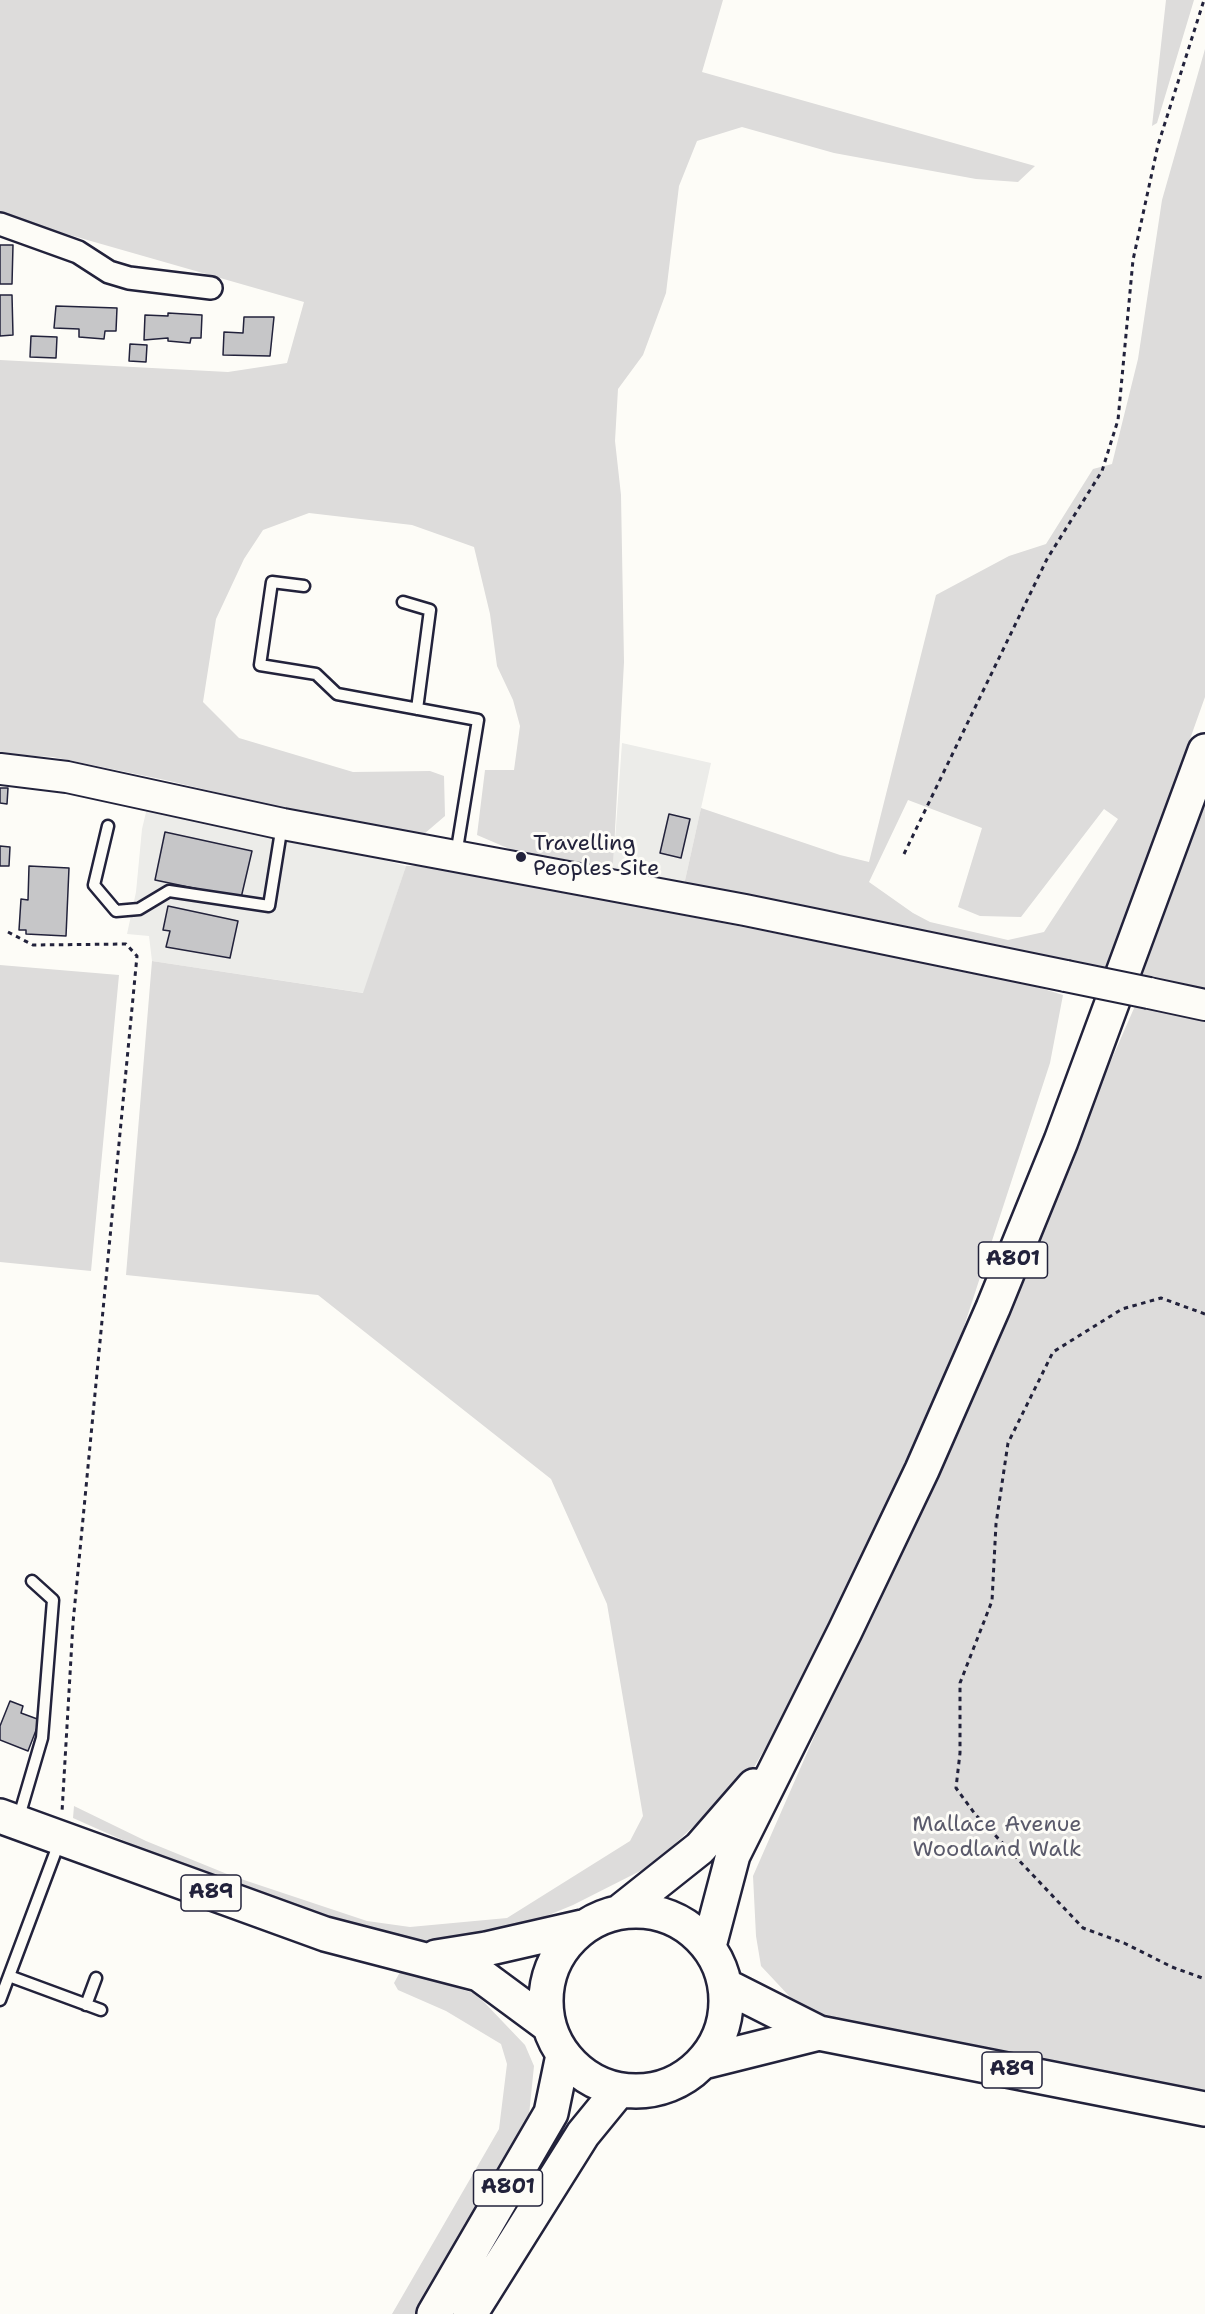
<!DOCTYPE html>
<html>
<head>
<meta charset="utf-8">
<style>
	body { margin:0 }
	canvas { display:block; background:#fdfcf7 }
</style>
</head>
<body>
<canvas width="1205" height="2314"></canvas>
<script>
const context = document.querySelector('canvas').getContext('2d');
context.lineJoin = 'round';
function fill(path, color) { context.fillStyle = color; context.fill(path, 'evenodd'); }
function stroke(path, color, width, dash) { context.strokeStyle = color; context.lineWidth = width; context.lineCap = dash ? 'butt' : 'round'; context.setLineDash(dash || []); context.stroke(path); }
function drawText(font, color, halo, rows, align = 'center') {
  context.font = font + ' "Shantell Sans",sans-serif'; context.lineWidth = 6; context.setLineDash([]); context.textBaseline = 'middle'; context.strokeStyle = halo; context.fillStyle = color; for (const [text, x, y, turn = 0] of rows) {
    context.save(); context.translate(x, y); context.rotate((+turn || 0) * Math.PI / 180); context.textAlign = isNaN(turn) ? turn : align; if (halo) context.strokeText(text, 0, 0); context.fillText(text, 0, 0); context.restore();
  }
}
fill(new Path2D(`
	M622 743 711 763 684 885 613 868Z
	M148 804 329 845 406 866 364 993 152 961 149 936 127 934 136 892 142 829Z`), '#ecece9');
fill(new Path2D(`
	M0 0H723L702 72 1035 166 1018 182 976 179 834 153 742 127 697 141 679 186 666 293 643 355 618 389 615 441 621 495 624 662 613 868 512 850 477 835 485 770H514L520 726 513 700 497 666 490 614 474 547 412 525 309 513 263 530 244 559 216 619 203 702 239 738 353 772 430 771 444 776 445 816 424 834 315 816 165 780 53 757 0 754V360L228 372 287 363 304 302 0 215Z
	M1166 0H1194L1157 123 1152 126Z
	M1205 49V697L1108 969 879 921 684 885 701 808 840 855 869 862 936 595 1009 556 1046 544 1093 469 1112 464 1138 359 1162 200ZM908 800 982 828 958 907 980 916 1021 917 1104 809 1118 819 1044 932 1008 940 930 922 913 913 869 882Z
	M1205 804V990L1141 979Z
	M406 866H431L1018 981 1063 995 1050 1063 956 1351 871 1542 792 1702 753 1769 654 1864 573 1905 486 1941 434 1949 379 1938 181 1866 73 1818 74 1806 146 1841 232 1876 367 1921 410 1927 507 1918 630 1841 643 1816 607 1604 551 1479 318 1295 126 1275 152 961 363 993Z
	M0 965 119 975 91 1271 0 1262Z
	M1135 1006 1205 1014V2091L805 2013 761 1966 756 1936 753 1876Z
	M400 1972H408L473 1993 483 2001 525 2045 534 2066 529 2115 509 2166 418 2314H392L499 2129 507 2064 501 2044 446 2011 398 1990 394 1983Z`), '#dddcdb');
const building = new Path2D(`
	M0 245H13L12 284H0Z
	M0 295H12L13 335 0 336Z
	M56 306 117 308 116 331H105L104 339 79 337V329L54 328Z
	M168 313 202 315 201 338H191L190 343 168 341V338L144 340 145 315 168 316Z
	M244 317H274L270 356 223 355 224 332 243 333Z
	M31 336 57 337 56 358 30 357Z
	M130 344 147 345 146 362 129 361Z
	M0 788H8L7 804 0 803Z
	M669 814 690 819 681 858 660 853Z
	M165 832 252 851 241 898 155 880Z
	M0 846 10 847 9 866H0Z
	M29 866 69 868 66 936 26 934V930H19L21 899 28 900Z
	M168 906 238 921 230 958 166 947 170 931 163 930Z
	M10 1701 23 1706 21 1713 40 1720 28 1751 0 1740V1726Z`);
fill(building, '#c6c6c8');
stroke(building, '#22223b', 1.5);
const lane = new Path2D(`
	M304 586 272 582 260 665 316 674 337 694 478 720 456 855
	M403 602 430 610 417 709
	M108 826 94 885 116 911 139 909 169 891 269 906 282 825
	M18 1820 42 1738 53 1600 32 1581
	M9 1976 101 2010
	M0 2000 60 1840
	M86 2005 96 1978`);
const street = new Path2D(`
	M0 224 78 252 109 272 129 278 211 288`);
const secondary = new Path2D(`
	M0 769 67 777 283 824 745 910 1066 976
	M1149 993 1205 1005`);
const primary = new Path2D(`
	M0 1816 325 1934 479 1974 548 2025
	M622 1910 700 1848 754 1786
	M546 2001a90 90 0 1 1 180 0a90 90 0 1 1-180 0Z
	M709 1946 733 1855 845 1631 922 1470 993 1308 1061 1141 1205 751
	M436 1957 486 1949 582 1927
	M726 1986 819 2033 1205 2109
	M703 2062 819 2033
	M434 2314 551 2113 563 2055
	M470 2314 583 2134 619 2090`);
stroke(lane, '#22223b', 15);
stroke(street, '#22223b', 26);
stroke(secondary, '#22223b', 34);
stroke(primary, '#22223b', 38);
stroke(new Path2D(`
	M904 854 1047 559 1102 471 1118 420 1133 260 1158 145 1204 0
	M8 932 33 945 126 944 137 956 73 1623 62 1812
	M1205 1314 1161 1298 1122 1309 1053 1352 1008 1443 996 1524 992 1601 960 1683V1753L956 1788 975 1814 1083 1928 1124 1943 1172 1967 1205 1979`), '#22223b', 3, [4.5, 4.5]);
stroke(lane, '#fdfcf7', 10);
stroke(street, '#fdfcf7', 21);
stroke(secondary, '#fdfcf7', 30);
stroke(primary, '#fdfcf7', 33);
const secondaryBridge = new Path2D(`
	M1066 976 1149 993`);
stroke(secondaryBridge, '#22223b', 34, []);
stroke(secondaryBridge, '#fdfcf7', 30);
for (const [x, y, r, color] of [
	[521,857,6,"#22223b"]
]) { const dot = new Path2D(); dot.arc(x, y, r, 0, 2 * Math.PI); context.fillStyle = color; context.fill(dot); stroke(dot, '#fdfcf7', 2); }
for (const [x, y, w] of [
	[1013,1260,69],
	[211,1893,60],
	[1012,2070,60],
	[508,2188,69]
]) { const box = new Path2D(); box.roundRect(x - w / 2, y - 18, w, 36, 4.5); context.fillStyle = '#fdfcf7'; context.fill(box); stroke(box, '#22223b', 1.5); }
drawText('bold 21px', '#22223b', null, [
	["A801",1013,1260],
	["A89",211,1893],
	["A89",1012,2070],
	["A801",508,2188]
]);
drawText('22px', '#22223b', '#fdfcf7', [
	["Travelling",533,844],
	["Peoples Site",533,869]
], 'left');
drawText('22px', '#5a5a6b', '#fdfcf7', [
	["Mallace Avenue",997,1825],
	["Woodland Walk",997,1850]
]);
</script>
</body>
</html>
